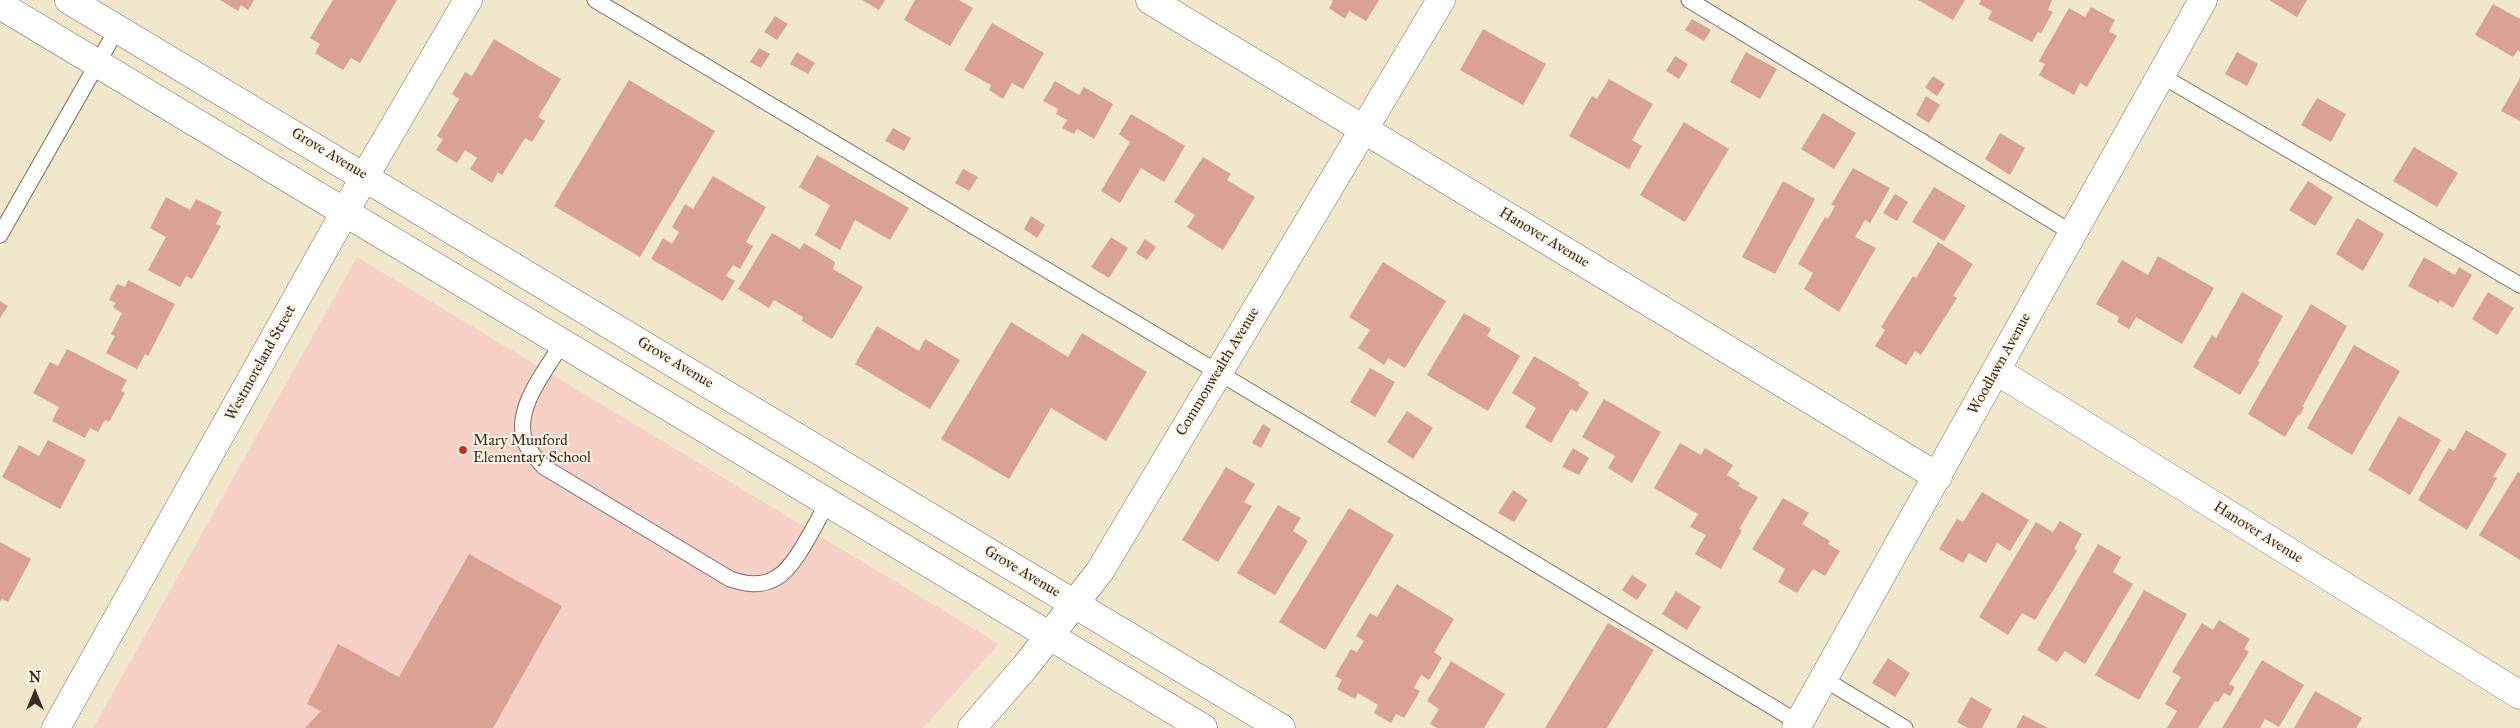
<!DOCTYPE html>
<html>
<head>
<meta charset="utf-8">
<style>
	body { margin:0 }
	#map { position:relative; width:2520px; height:728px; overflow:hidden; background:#f1e8cc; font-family:"IM FELL Great Primer",serif }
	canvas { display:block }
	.north { position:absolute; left:10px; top:668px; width:50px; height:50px; -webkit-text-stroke:4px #fcf5e5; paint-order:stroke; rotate:0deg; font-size:14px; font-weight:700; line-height:20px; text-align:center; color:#3b2a1e }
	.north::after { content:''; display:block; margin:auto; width:18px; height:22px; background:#3b2a1e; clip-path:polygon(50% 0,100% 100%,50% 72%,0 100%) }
</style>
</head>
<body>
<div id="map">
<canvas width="2520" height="728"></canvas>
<div class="north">N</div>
</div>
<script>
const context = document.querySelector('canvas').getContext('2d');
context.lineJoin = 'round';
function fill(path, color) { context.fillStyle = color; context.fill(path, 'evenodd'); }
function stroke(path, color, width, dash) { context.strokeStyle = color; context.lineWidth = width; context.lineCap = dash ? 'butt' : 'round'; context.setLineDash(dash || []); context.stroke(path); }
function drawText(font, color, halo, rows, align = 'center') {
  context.font = font + ' "IM FELL Great Primer",serif'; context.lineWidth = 4; context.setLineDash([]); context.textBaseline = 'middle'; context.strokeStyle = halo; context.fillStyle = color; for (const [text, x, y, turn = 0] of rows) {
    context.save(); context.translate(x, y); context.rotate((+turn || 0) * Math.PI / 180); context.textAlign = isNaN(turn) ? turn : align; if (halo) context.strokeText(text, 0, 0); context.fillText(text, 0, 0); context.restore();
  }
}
fill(new Path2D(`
	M357 257 999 644 923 728H93Z`), '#f7d1c6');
fill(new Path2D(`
	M220 0H254L248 10 241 5 238 11Z
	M333 0H397L360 63 351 58 343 70 315 53 320 44 310 38Z
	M862 0H885L879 10Z
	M915 0H959L973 8 950 46 904 20Z
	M1331 0H1379L1366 21 1349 11 1345 19 1329 8 1333 1Z
	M1918 0H1965L1953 20Z
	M1981 0H2052L2048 10 2053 12 2041 33 2038 32 2032 42 1988 19 1992 11 1979 4Z
	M2269 0H2307L2297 17Z
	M2493 4 2520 19V51L2518 50 2513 57 2475 35Z
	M2091 7 2115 20 2109 31 2117 36 2087 87 2080 83 2074 95 2039 75 2045 64 2039 61 2069 8 2085 17Z
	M775 16 788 24 777 40 764 32Z
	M1692 19 1711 30 1704 41 1685 30Z
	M992 23 1044 53 1023 89 1012 83 1003 99 989 90 991 85 964 70Z
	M1483 29 1546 64 1523 105 1460 70Z
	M494 39 561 79 538 117 545 121 532 142 525 138 502 175 498 172 492 183 470 169 477 158 465 150 457 163 436 150 443 139 437 136 459 99 452 94 465 72 472 76Z
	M759 48 770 54 761 68 750 62Z
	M797 52 815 63 808 74 790 64Z
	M1746 52 1777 69 1760 99 1730 82Z
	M2237 52 2258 64 2247 86 2225 74Z
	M1675 56 1688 64 1679 79 1666 71Z
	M1933 76 1945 84 1937 96 1925 87Z
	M2520 78V121L2501 111Z
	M1609 79 1653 104 1632 140 1642 146 1629 169 1569 136 1592 96 1597 99Z
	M629 80 715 131 640 257 554 206Z
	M1055 81 1079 95 1084 87 1113 104 1094 139 1077 129 1074 134 1062 128 1067 120 1056 114 1058 109 1043 101Z
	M1926 96 1940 105 1929 123 1916 115Z
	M2317 98 2346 114 2331 142 2301 125Z
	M1823 113 1856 133 1834 169 1801 149Z
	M1131 114 1185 146 1164 182 1141 168 1120 203 1101 191 1130 142 1119 134Z
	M1684 122 1729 149 1685 222 1640 195Z
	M893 128 911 138 904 151 885 141Z
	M2000 133 2025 148 2010 175 1985 159Z
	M2414 147 2458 173 2437 207 2393 181Z
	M817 155 909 208 890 240 855 220 840 250 815 235 830 205 799 187Z
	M1203 157 1231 174 1227 180 1255 197 1223 250 1187 227 1195 215 1174 202Z
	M1853 168 1890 188 1870 223 1865 220 1855 237 1876 248 1839 312 1804 289 1813 273 1798 264 1825 217 1828 219 1835 206 1831 205Z
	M963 169 978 177 969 191 955 183Z
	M713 176 766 207 746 242 753 246 740 269 733 265 726 276 735 281 723 301 651 259 663 238 672 244 679 232 672 227 685 204 693 209Z
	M1783 181 1815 199 1775 274 1742 257Z
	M2308 181 2333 197 2315 226 2289 210Z
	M1934 187 1966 206 1944 241 1912 222Z
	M1895 194 1908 202 1897 221 1883 213Z
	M166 197 190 210 196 199 222 212 216 224 221 226 192 279 186 276 180 287 148 270 166 237 150 228Z
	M1031 216 1045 225 1037 238 1024 229Z
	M2357 218 2384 234 2363 271 2336 254Z
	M772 233 800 249 804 243 835 262 833 269 863 287 832 339 802 321 803 317 774 300 769 308 738 289Z
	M1111 237 1128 248 1109 278 1091 267Z
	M1145 239 1156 247 1147 260 1136 253Z
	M1938 242 1973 264 1953 296 1957 298 1921 355 1915 351 1906 365 1875 346 1885 330 1881 327 1913 276 1916 278Z
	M2158 256 2214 288 2182 344 2136 317 2129 329 2117 322 2119 317 2096 304 2122 260 2148 275Z
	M2424 257 2455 275 2459 267 2472 275 2453 308 2440 300 2439 303 2408 286Z
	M1383 262 1446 301 1405 368 1388 358 1384 365 1358 348 1370 330 1349 317Z
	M128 280 175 304 148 356 145 354 137 369 106 353 115 336 111 334 122 313 113 307 116 303 109 300 117 284 125 287Z
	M2242 292 2283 316 2258 361 2260 362 2240 395 2193 367 2212 335 2216 338Z
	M2488 292 2514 308 2497 335 2472 319Z
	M0 301 8 306 0 318Z
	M2311 304 2347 326 2302 407H2304L2300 415H2298L2285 437 2248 414Z
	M1464 313 1491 329 1487 336 1520 356 1488 411 1427 375Z
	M1011 322 1068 357 1082 333 1147 372 1106 441 1051 408 1009 479 941 439Z
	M877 326 919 351 925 339 960 360 930 409 855 364Z
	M2354 345 2400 371 2352 455 2307 428Z
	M67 349 127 380 121 391 125 393 109 422 105 420 98 432 90 428 85 438 52 421 59 407 33 393 50 362 58 366Z
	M1534 356 1580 383 1578 385 1589 392 1577 412 1571 409 1551 443 1525 427 1536 408 1512 393Z
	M1370 368 1395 382 1375 417 1350 402Z
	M1604 399 1661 432 1632 483 1608 468 1615 456 1582 437Z
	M1407 411 1433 428 1413 459 1387 442Z
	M2399 416 2441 440 2410 495 2368 470Z
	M1263 424 1271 429 1261 448 1252 443Z
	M2466 430 2507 454 2493 477 2497 478 2467 530 2418 500 2449 448 2454 451Z
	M48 440 86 460 60 509 2 477 19 445 39 456Z
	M1680 443 1701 455 1705 448 1733 465 1727 475 1740 483 1738 486 1758 497 1739 529 1742 530 1721 569 1695 554 1706 535 1690 527 1698 514 1654 488Z
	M1573 448 1589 458 1579 475 1562 467Z
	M1226 467 1255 484 1244 502 1252 506 1218 562 1182 540Z
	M2518 472 2520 473V560L2479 535Z
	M1513 490 1528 500 1514 522 1498 513Z
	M1982 492 2029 520 2010 551 1997 543 1986 563 1969 553 1963 563 1939 549 1957 519 1963 522Z
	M1783 498 1809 513 1802 524 1830 541 1828 544 1840 551 1825 576 1813 569 1797 593 1778 582 1785 569 1752 549Z
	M1278 505 1301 518 1293 531 1308 541 1275 595 1237 573Z
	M1349 508 1394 535 1325 650 1279 622Z
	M2060 521 2082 534 2074 549 2077 551 2035 620 2022 613 2008 635 1979 617 2036 522 2053 532Z
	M0 542 31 559 8 602 2 599 0 602Z
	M2098 544 2121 557 2113 572 2133 584 2085 664 2065 651 2057 662 2037 650Z
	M469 554 562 606 493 728H305L321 711 307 704 338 644 399 677Z
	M1632 575 1647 585 1637 600 1622 590Z
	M1397 584 1454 619 1434 652 1442 658 1429 680 1421 675 1414 688 1420 691 1404 718 1396 714 1391 723 1374 713 1378 705 1358 693 1355 699 1337 689 1342 680 1335 676 1351 649 1357 652 1364 641 1356 636 1370 613 1377 617Z
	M2144 590 2187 614 2139 700 2095 675Z
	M1676 591 1701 607 1687 630 1662 614Z
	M2219 620 2250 639 2244 649 2249 652 2229 684 2235 687 2230 696 2224 693 2218 702 2215 701 2198 728H2167L2177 711 2165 704 2181 677 2172 672 2202 623 2213 630Z
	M1608 623 1654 650 1607 728H1545Z
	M1888 658 1910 673 1895 697 1872 683Z
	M2262 660 2304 685 2279 727 2265 719 2260 728H2222Z
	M1451 661 1505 694 1484 728H1437L1430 724 1439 709 1427 701Z
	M2315 691 2362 718 2356 728H2294Z
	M1971 697 1992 709 1982 728H1968L1957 722Z
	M2023 715 2048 728H2016Z`), '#daa292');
const service = new Path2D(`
	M595 0 1251 392 1799 723
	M1689 0 2074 234
	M2162 76 2520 285
	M0 235 117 29
	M563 342C547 369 513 408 525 442 529 452 538 460 544 467L730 579C745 584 761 587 776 578 796 567 816 522 828 502
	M1824 679 1905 728`);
const minor = new Path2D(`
	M1150 0 1938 477
	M1997 371 2520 695
	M972 728 1025 667 1100 571 1441 0
	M1796 728 2203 0`);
const tertiary = new Path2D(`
	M69 0 1281 728
	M0 5 1203 728
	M56 728 365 176 468 0`);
stroke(service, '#7b6c5b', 17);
stroke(minor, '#7b6c5b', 29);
stroke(tertiary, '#7b6c5b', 29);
stroke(service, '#fff', 15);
stroke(minor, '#fff', 28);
stroke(tertiary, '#fff', 28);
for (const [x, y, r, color] of [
	[463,450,5,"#c8321e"]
]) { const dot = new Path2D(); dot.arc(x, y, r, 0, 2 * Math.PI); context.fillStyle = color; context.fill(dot); stroke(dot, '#fcf5e5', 2); }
drawText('15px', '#3b2a1e', '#fcf5e5', [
	["Grove Avenue",329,154,31],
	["Hanover Avenue",1544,238,31],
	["Westmoreland Street",261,363,-61],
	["Grove Avenue",675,363,31],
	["Woodlawn Avenue",2000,364,-61],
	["Commonwealth Avenue",1218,372,-59],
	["Hanover Avenue",2258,533,32],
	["Grove Avenue",1022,572,31]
]);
drawText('15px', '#3b2a1e', '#fcf5e5', [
	["Mary Munford",473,441],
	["Elementary School",473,458]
], 'left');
</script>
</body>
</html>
